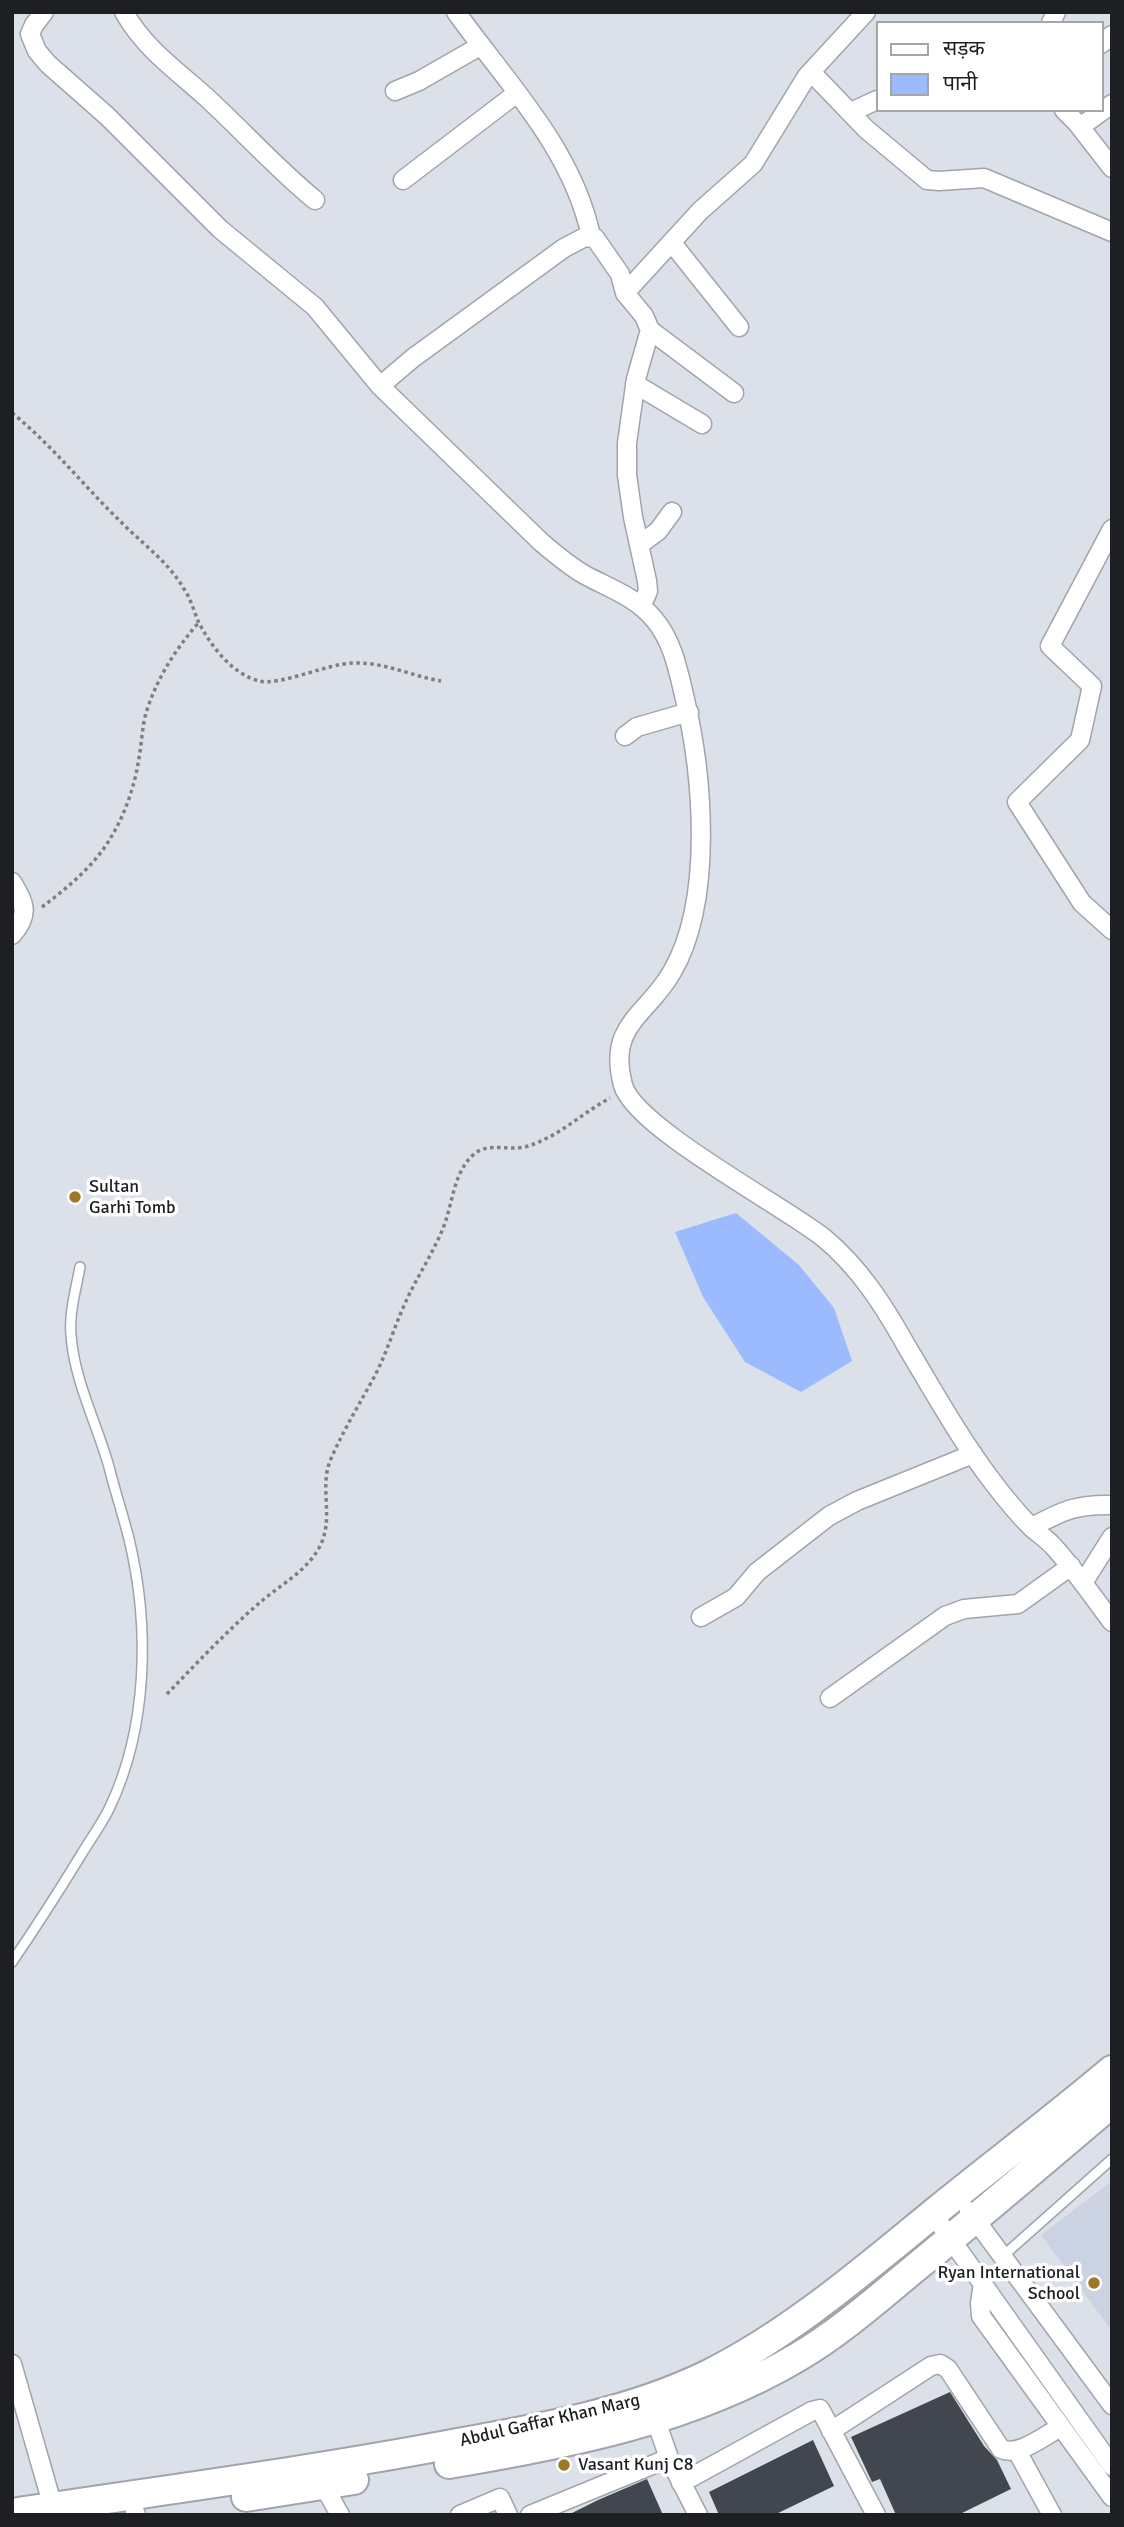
<!DOCTYPE html>
<html>
<head>
<meta charset="utf-8">
<style>
	body { margin:0 }
	#map { position:relative; width:1124px; height:2527px; overflow:hidden; background:#dbe0e9; font-family:Signika,"Noto Sans Devanagari",sans-serif }
	canvas { display:block }
	.frame { position:absolute; inset:0; border:14px solid #1d1f22; pointer-events:none }
	.legend { position:absolute; left:876px; top:21px; width:228px; height:91px; box-sizing:border-box; background:#fff; border:2px solid #a5a5a7; margin:0; padding:9px 12px; list-style:none; font-size:21px; color:#1d1f22 }
	.legend li { display:flex; align-items:center; gap:14px; height:35px }
	.legend b { width:35px; border:2px solid #a5a5a7 }
</style>
</head>
<body>
<div id="map">
<canvas width="1124" height="2527"></canvas>
<div class="frame"></div>
<ul class="legend">
<li><b style="height:9px;background:#fff"></b>सड़क</li>
<li><b style="height:19px;background:#9cbbff"></b>पानी</li>
</ul>
</div>
<script>
const context = document.querySelector('canvas').getContext('2d');
context.lineJoin = 'round';
function fill(path, color) { context.fillStyle = color; context.fill(path, 'evenodd'); }
function stroke(path, color, width, dash) { context.strokeStyle = color; context.lineWidth = width; context.lineCap = dash ? 'butt' : 'round'; context.setLineDash(dash || []); context.stroke(path); }
function drawText(font, color, halo, rows, align = 'center') {
  context.font = font + ' Signika,sans-serif'; context.lineWidth = 7; context.setLineDash([]); context.textBaseline = 'middle'; context.strokeStyle = halo; context.fillStyle = color; for (const [text, x, y, turn = 0] of rows) {
    context.save(); context.translate(x, y); context.rotate((+turn || 0) * Math.PI / 180); context.textAlign = isNaN(turn) ? turn : align; if (halo) context.strokeText(text, 0, 0); context.fillText(text, 0, 0); context.restore();
  }
}
fill(new Path2D(`
	M1112 2181V2331L1041 2235Z`), '#cbd3e3');
fill(new Path2D(`
	M736 1213 799 1265 834 1308 852 1361 801 1392 745 1362 703 1297 675 1232Z`), '#9cbbff');
fill(new Path2D(`
	M950 2392 984 2446 997 2460 1011 2489 958 2515H896L880 2479 872 2482 851 2437Z
	M813 2440 834 2486 774 2515H719L709 2492Z
	M647 2479 663 2515H568L598 2500Z`), '#42464e');
const service = new Path2D(`
	M12 1962C36 1927 59 1891 81 1855 90 1840 101 1825 109 1809 148 1728 150 1626 129 1539 123 1515 115 1491 109 1467 97 1424 74 1380 71 1335 69 1313 76 1289 80 1267
	M1003 2256 1112 2159`);
const minor = new Path2D(`
	M44 12 34 25 30 34 37 51 48 64 107 116 220 229 315 307 380 386 541 542C555 554 569 566 585 575 609 588 636 597 654 619 672 640 678 669 684 695 703 774 714 900 672 972 647 1016 607 1024 623 1085 634 1127 784 1206 824 1238 860 1268 884 1306 907 1347 934 1392 960 1439 992 1481 1004 1497 1018 1514 1032 1528 1039 1534 1047 1539 1053 1546 1075 1570 1093 1597 1112 1622
	M124 12C144 48 176 70 206 97 243 131 276 168 315 200
	M456 12C507 83 572 148 591 236
	M1051 23 1056 12
	M1101 44 1112 35
	M811 72 866 129 927 180 939 181 984 178 1112 232
	M395 91 419 81 480 46
	M1064 110 1077 123 1112 168
	M851 112 877 100
	M1080 127 1112 104
	M403 180 517 93
	M672 243 739 327
	M625 293 700 211 753 164 807 76 866 12
	M650 330 734 393
	M635 384 702 424
	M380 386 413 358 564 248 585 237 595 238 620 274 625 293 644 316 650 330 636 379 627 443V475L633 517 647 581 648 591 642 605
	M1112 529 1050 646 1092 686 1080 740 1017 802 1082 903 1112 930
	M639 545 658 531 672 512
	M625 736 637 727 689 712
	M12 882C25 904 30 914 12 935
	M1032 1527C1063 1511 1075 1504 1112 1505
	M1083 1583 1112 1537
	M701 1617 736 1597 757 1572 829 1516 857 1501 973 1454
	M830 1698 945 1616 964 1609 1018 1604 1071 1566
	M969 2211 1112 2405
	M933 2214 1112 2466
	M983 2283 980 2303 981 2316 1112 2497
	M12 2364 53 2507
	M655 2418 669 2458 698 2515
	M831 2431 931 2366 940 2364 948 2369 1001 2449C1019 2457 1045 2435 1061 2427
	M1017 2451 1052 2515
	M681 2483 812 2411 820 2409 876 2515
	M324 2486 340 2515
	M135 2512 136 2515
	M460 2515 500 2498 508 2515
	M530 2515 669 2458`);
const primary = new Path2D(`
	M449 2464C569 2444 692 2420 798 2357 842 2331 881 2296 920 2264 985 2211 1048 2157 1112 2103
	M246 2497 354 2480
	M12 2513C157 2491 303 2472 447 2445 535 2429 626 2414 707 2375 790 2334 864 2270 935 2212 994 2164 1054 2119 1112 2070`);
stroke(service, '#a0a4ad', 12);
stroke(minor, '#a0a4ad', 21);
stroke(primary, '#a0a4ad', 32);
stroke(new Path2D(`
	M12 413C52 445 82 484 118 519 140 542 168 561 184 589 191 599 194 612 199 623 211 646 232 674 259 681 280 686 326 664 353 663 385 662 411 676 441 681
	M42 907C67 888 94 866 110 839 125 815 135 785 139 758 142 742 142 725 147 710 158 676 176 649 199 622
	M167 1694C196 1664 225 1633 257 1605 278 1586 305 1573 319 1548 335 1519 319 1490 330 1461 342 1433 357 1408 372 1381 385 1358 392 1333 403 1308 415 1279 434 1253 445 1223 453 1200 454 1173 473 1155 488 1141 510 1152 528 1146 560 1136 582 1113 610 1098`), '#7c7f85', 3.5, [3.5, 3.5]);
stroke(service, '#fff', 9);
stroke(minor, '#fff', 18);
stroke(primary, '#fff', 28);
for (const [x, y, r, color] of [
	[75,1197,7,"#9e7925"],
	[1094,2283,7,"#9e7925"],
	[564,2465,7,"#9e7925"]
]) { const dot = new Path2D(); dot.arc(x, y, r, 0, 2 * Math.PI); context.fillStyle = color; context.fill(dot); stroke(dot, '#fff', 2.5); }
drawText('18px', '#1d1f22', '#fff', [
	["Sultan",89,1187],
	["Garhi Tomb",89,1208],
	["Ryan International",1080,2273,"right"],
	["School",1080,2294,"right"],
	["Vasant Kunj C8",578,2465]
], 'left');
drawText('18px', '#1d1f22', '#fff', [
	["Abdul Gaffar Khan Marg",550,2421,-13]
]);
</script>
</body>
</html>
